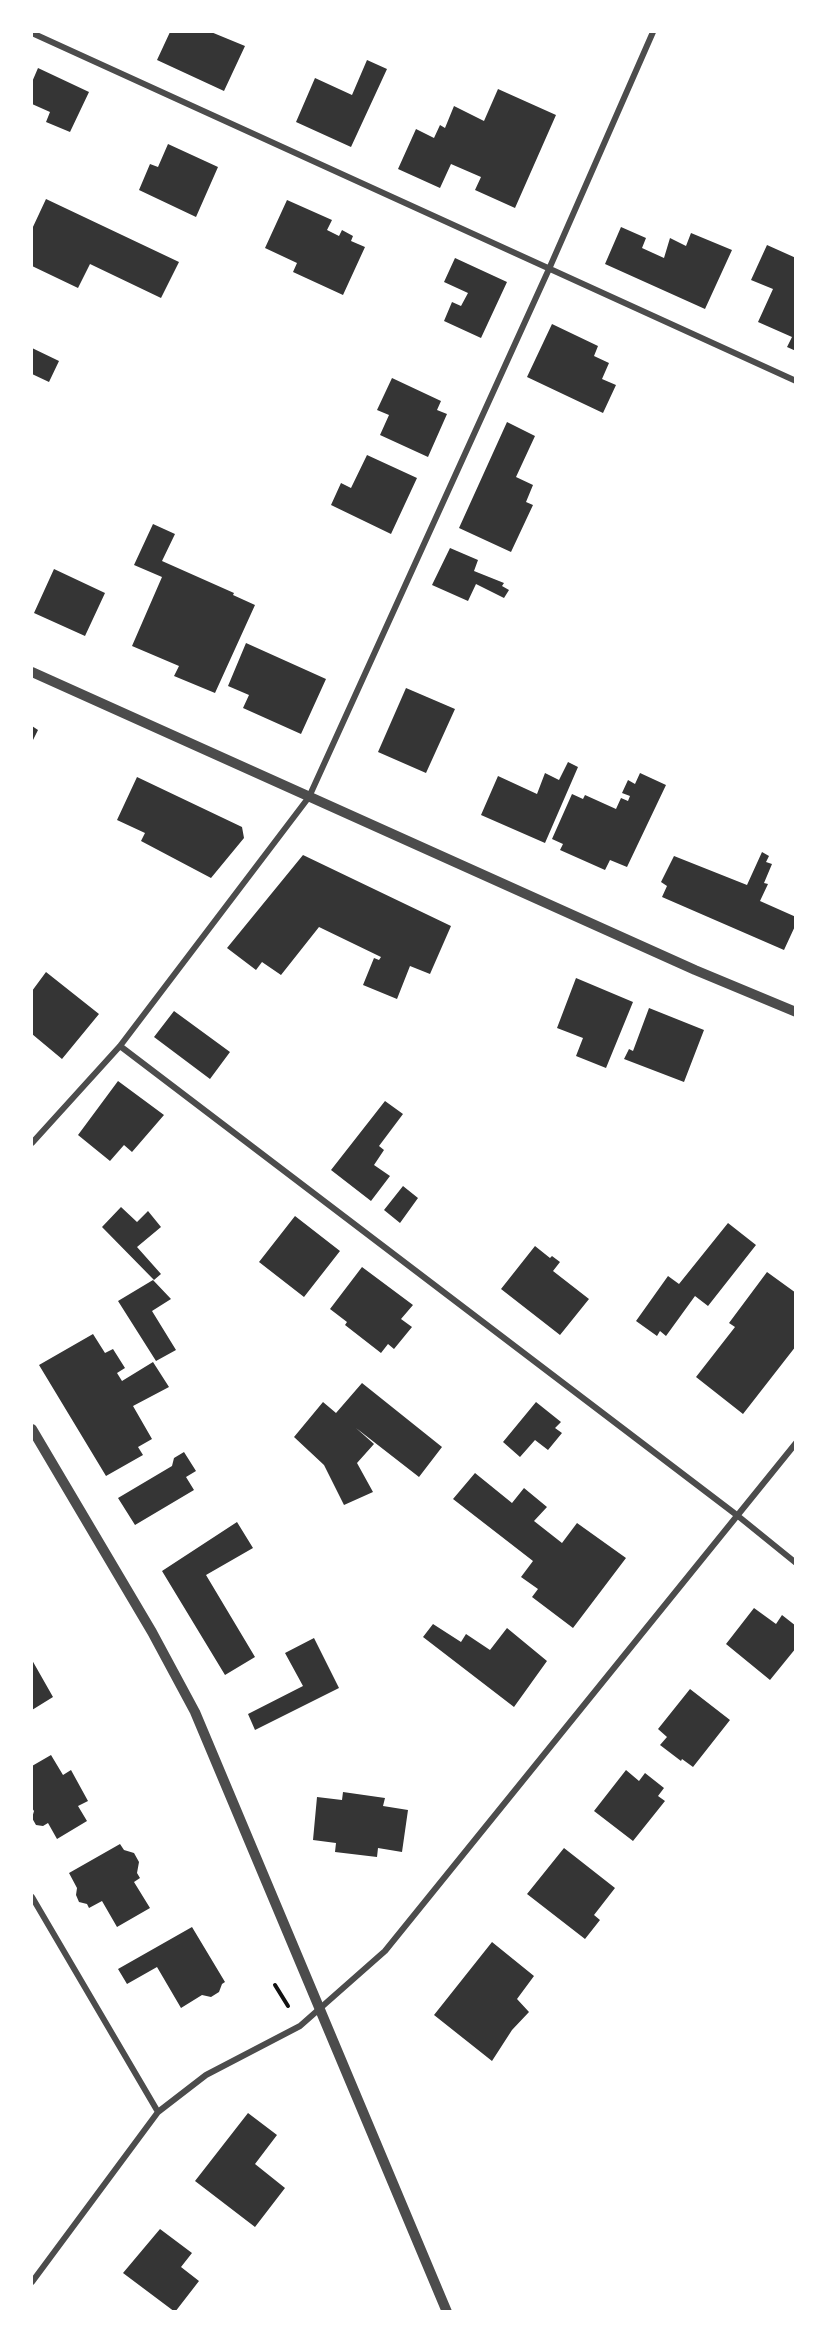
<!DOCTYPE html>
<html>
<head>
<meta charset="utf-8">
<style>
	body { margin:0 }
	#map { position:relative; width:827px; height:2343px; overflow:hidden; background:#fff; font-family:"Varela Round",sans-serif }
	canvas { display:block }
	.frame { position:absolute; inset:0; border:33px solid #fff; pointer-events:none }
</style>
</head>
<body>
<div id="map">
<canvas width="827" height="2343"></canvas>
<div class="frame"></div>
</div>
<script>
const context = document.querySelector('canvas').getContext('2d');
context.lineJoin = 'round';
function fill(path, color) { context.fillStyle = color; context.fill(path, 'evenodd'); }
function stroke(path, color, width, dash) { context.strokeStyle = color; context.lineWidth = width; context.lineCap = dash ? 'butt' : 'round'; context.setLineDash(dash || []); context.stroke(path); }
fill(new Path2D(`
	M170 32H211L245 46 224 91 157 60Z
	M367 60 387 69 351 147 296 122 315 78 352 95Z
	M38 68 89 92 70 132 46 122 50 112 32 104V82Z
	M498 89 556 115 515 208 475 190 481 177 451 164 440 188 398 169 416 129 434 138 440 125 445 128 454 106 484 121Z
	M168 144 218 167 196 217 139 190 150 164 158 167Z
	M46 199 179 262 161 298 90 264 78 288 32 266V229Z
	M287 200 332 220 327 230 339 236 342 230 353 236 351 241 365 247 343 295 293 272 297 263 265 248Z
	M621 227 646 238 642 248 664 258 670 238 686 246 691 233 732 250 705 309 605 264Z
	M767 245 796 258V351L787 347 792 337 758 322 773 289 751 280Z
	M455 258 507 282 481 338 444 321 452 302 461 306 468 293 444 282Z
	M552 324 598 346 594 356 609 363 602 379 616 385 603 413 527 377Z
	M32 348 59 361 49 382 32 374Z
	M392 378 441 401 437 410 447 414 428 457 380 435 389 415 377 410Z
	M507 422 535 436 516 477 533 485 526 502 533 505 511 552 459 528Z
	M367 455 417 478 391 534 331 505 341 483 351 488Z
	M153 524 175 534 162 561 234 593 233 595 255 605 215 693 174 676 179 666 132 646 162 577 134 565Z
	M450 548 478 560 474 571 504 583 502 586 509 590 504 598 476 584 468 601 432 585Z
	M54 569 105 593 85 636 34 613Z
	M246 643 326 679 301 734 243 708 249 695 228 686Z
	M406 688 455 709 426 773 378 752Z
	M32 726 38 730 32 742Z
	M568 762 578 767 545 843 481 815 498 776 537 794 545 773 559 780Z
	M640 773 666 785 627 867 610 860 605 870 560 850 563 844 552 839 572 794 583 799 585 795 616 809 621 798 628 801 630 796 622 793 628 780 635 784Z
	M137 777 242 827 244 838 211 878 141 841 145 833 117 820Z
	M762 852 769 856 766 862 772 864 764 883 768 884 760 901 796 917V924L784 950 662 897 667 886 661 882 674 856 747 885Z
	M303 855 451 926 430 974 410 966 397 999 363 985 374 958 379 960 381 957 319 927 281 975 262 962 256 970 227 948Z
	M46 972 99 1014 62 1059 32 1034V991Z
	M576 978 633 1002 606 1068 576 1056 583 1038 557 1028Z
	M649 1008 704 1030 684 1082 624 1059 629 1049 633 1051Z
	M174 1011 230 1052 210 1079 154 1037Z
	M118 1081 164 1115 132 1152 124 1145 110 1161 78 1135Z
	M385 1101 403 1114 379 1146 384 1150 374 1165 390 1176 371 1201 331 1170Z
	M403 1186 418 1198 400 1223 384 1210Z
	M121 1207 137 1222 148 1211 161 1227 137 1247 161 1274 154 1280 102 1227Z
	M295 1216 340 1251 304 1297 259 1262Z
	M728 1223 756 1245 708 1306 695 1296 666 1336 660 1331 657 1336 636 1321 668 1276 679 1284Z
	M535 1246 550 1258 552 1256 560 1262 553 1271 589 1299 560 1335 501 1289Z
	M362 1267 413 1305 401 1319 412 1327 394 1349 388 1344 381 1353 345 1325 347 1322 330 1309Z
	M767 1272 796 1293V1346L743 1414 696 1377 735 1327 729 1323Z
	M153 1280 171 1299 152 1311 176 1350 156 1361 118 1301Z
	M93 1334 105 1353 113 1349 125 1368 117 1373 122 1381 153 1362 169 1387 133 1406 152 1439 138 1447 143 1455 106 1476 39 1365Z
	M362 1383 442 1447 419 1477 356 1428 374 1444 357 1463 373 1492 344 1505 324 1465 294 1437 323 1402 336 1413Z
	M536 1402 561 1422 555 1428 562 1433 548 1450 535 1440 520 1457 503 1442Z
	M184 1452 196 1471 186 1477 194 1490 135 1525 118 1498 172 1466 174 1458Z
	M475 1473 512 1503 524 1488 547 1507 534 1521 562 1543 577 1523 626 1558 573 1628 532 1597 538 1589 521 1577 533 1561 453 1499Z
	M237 1522 253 1548 206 1575 255 1657 225 1675 162 1571Z
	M754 1608 776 1624 782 1615 796 1626V1648L770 1680 726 1644Z
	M433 1624 461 1642 466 1634 490 1650 507 1628 547 1661 514 1707 423 1637Z
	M314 1638 339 1688 255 1730 248 1714 303 1686 285 1653Z
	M32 1660 53 1697 32 1710Z
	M690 1689 730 1720 693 1767 682 1759 681 1761 660 1745 667 1737 658 1729Z
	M51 1755 63 1775 71 1770 88 1801 78 1806 87 1821 57 1839 48 1823 43 1826 36 1825 32 1818 34 1811 32 1808V1766Z
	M626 1770 639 1781 645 1773 664 1788 658 1796 665 1801 633 1841 594 1811Z
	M343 1792 385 1798 383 1806 408 1810 402 1852 378 1848 377 1857 335 1852 336 1843 313 1840 317 1797 342 1800Z
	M120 1844 124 1850 134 1853 139 1862 137 1873 140 1878 134 1882 150 1908 117 1927 102 1901 89 1908 87 1904 79 1902 76 1895 77 1888 69 1873Z
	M564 1848 615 1888 594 1915 600 1920 585 1939 527 1894Z
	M192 1927 225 1982 222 1984 219 1992 211 1997 202 1995 181 2008 157 1967 127 1984 118 1969Z
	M492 1942 534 1976 517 1999 529 2012 512 2030 492 2061 434 2015Z
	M248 2113 277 2135 255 2164 285 2188 255 2227 195 2181Z
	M160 2229 192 2253 181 2267 199 2281 175 2312 123 2273Z`), '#353535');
stroke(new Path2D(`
	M275 1985 288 2006`), '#111', 4);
stroke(new Path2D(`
	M32 33 796 381
	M120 1046 738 1516 796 1563
	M32 1143 120 1046 309 797 549 269 653 32
	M32 1897 158 2112
	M32 2282 158 2112 206 2075 300 2026 385 1951 796 1443`), '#4c4c4c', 6);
stroke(new Path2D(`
	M32 672 695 970 796 1012
	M32 1429 152 1632 195 1712 447 2312`), '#4c4c4c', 10);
</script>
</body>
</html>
